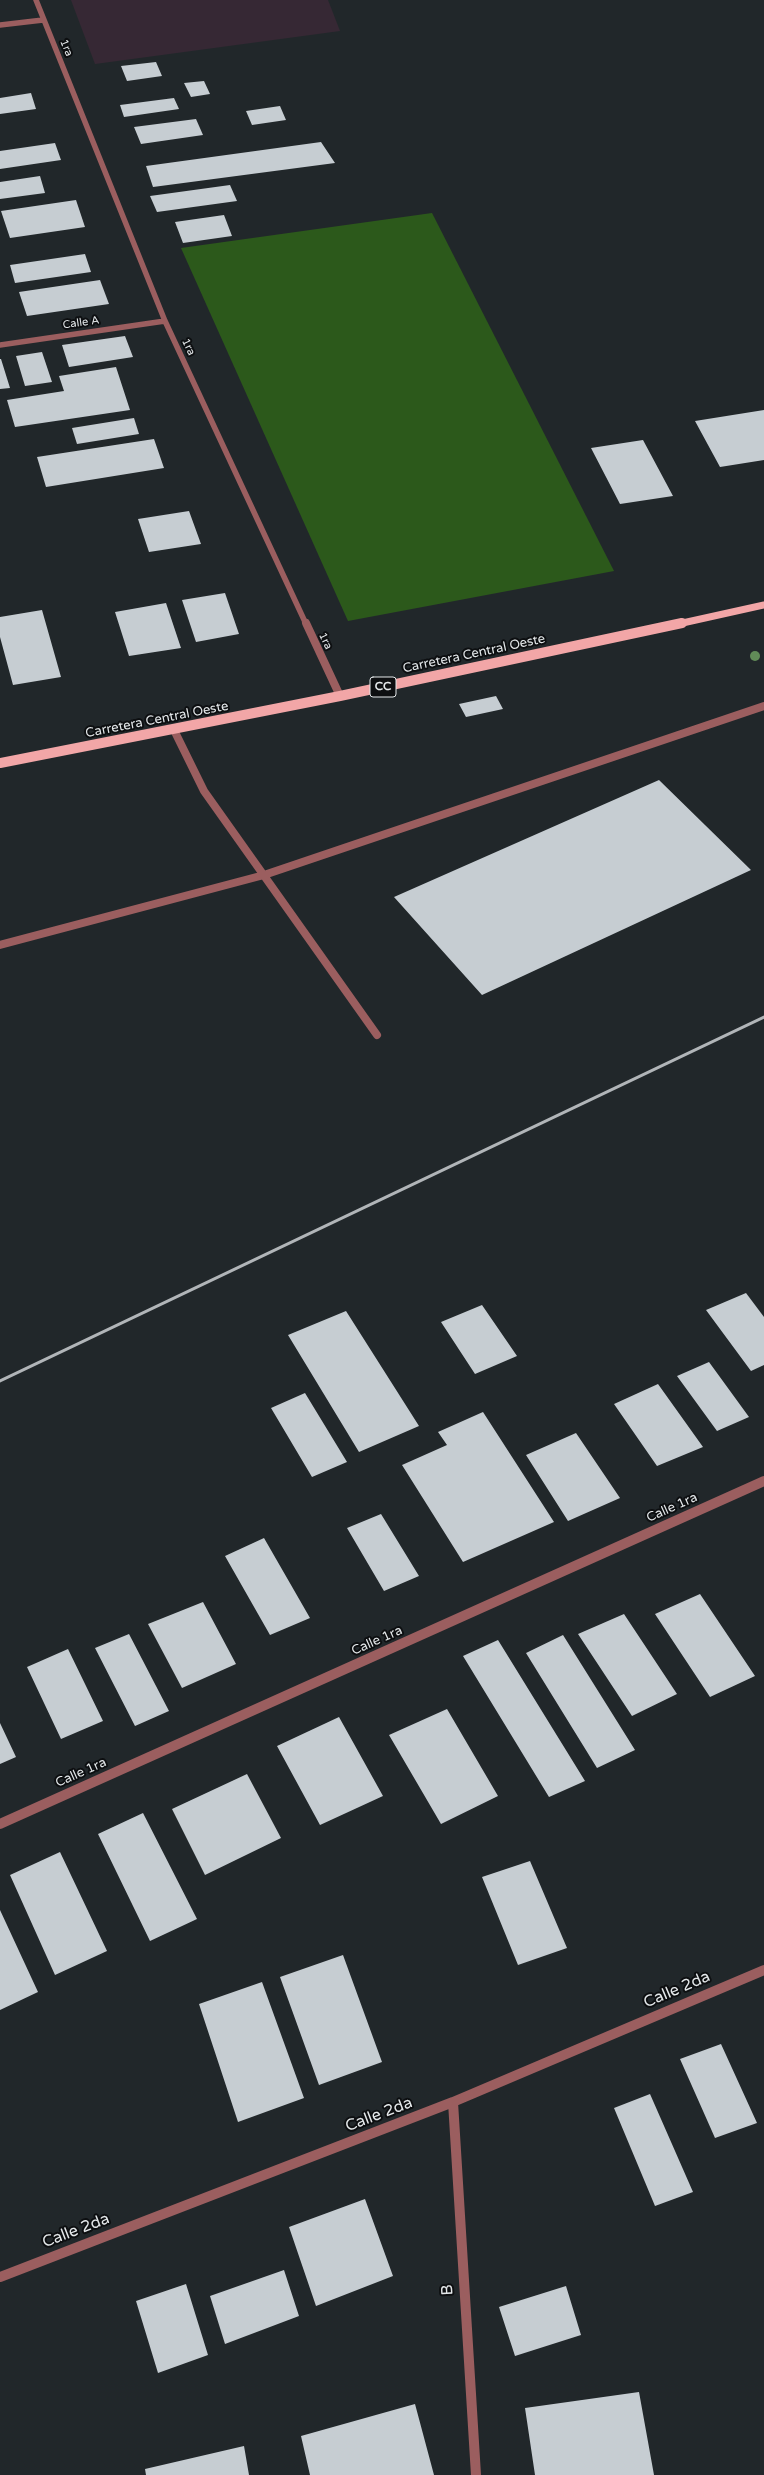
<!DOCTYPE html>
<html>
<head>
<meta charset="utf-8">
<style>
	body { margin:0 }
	canvas { display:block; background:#21272a }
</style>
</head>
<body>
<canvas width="764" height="2475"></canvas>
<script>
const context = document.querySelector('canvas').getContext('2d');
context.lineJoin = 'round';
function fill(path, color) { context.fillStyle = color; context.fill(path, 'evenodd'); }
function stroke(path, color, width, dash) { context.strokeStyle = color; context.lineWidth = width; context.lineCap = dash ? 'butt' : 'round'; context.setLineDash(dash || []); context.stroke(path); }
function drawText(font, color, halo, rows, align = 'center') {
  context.font = font + ' "Varela Round",sans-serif'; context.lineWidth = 4; context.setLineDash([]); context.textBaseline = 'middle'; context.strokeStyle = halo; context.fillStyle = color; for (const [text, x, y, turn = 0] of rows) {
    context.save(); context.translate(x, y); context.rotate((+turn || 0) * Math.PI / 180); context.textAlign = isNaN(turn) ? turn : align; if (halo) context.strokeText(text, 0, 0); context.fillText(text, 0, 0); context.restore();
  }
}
fill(new Path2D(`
	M71 0H328L340 31 95 64Z`), '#362834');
fill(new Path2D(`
	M432 213 614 571 348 621 181 248Z`), '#2c591b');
fill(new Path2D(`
	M156 62 162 76 127 81 121 66Z
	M204 81 210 94 191 97 184 83Z
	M31 93 36 109 0 114V98Z
	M174 98 179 109 124 117 120 105Z
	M280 106 286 120 252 125 246 111Z
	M196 119 203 135 141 144 134 127Z
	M321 142 335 163 153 187 146 166Z
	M55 143 61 160 0 169V151Z
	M40 176 45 193 0 199V182Z
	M230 185 237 201 157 212 150 196Z
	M76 200 85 227 10 238 1 211Z
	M224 215 232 236 183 243 175 222Z
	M85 254 91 272 15 283 10 265Z
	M100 280 109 304 27 316 19 292Z
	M125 336 133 357 69 367 62 345Z
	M42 352 52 382 25 386 16 356Z
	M0 359H1L10 388 0 389Z
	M116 367 130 410 15 427 7 400 64 391 59 376Z
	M764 410V460L720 467 695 421Z
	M134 418 139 434 77 444 72 428Z
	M154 439 164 468 46 487 37 457Z
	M643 440 673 496 620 504 591 448Z
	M189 511 201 544 149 552 138 519Z
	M225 593 239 634 196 642 182 600Z
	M166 603 181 648 129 656 115 612Z
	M42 610 61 677 13 685 0 637V617Z
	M496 696 503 709 466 717 459 704Z
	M659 780 751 870 482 995 394 897Z
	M746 1293 764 1317V1365L751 1371 706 1310Z
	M482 1305 517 1356 475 1374 441 1322Z
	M346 1311 419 1426 359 1452 288 1335Z
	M709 1362 749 1417 717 1431 677 1376Z
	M658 1384 703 1447 657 1466 614 1404Z
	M305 1393 347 1462 312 1477 271 1408Z
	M483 1412 554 1522 463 1562 402 1465 447 1445 438 1432Z
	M576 1433 620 1498 568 1521 526 1455Z
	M381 1514 419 1576 384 1591 347 1528Z
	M264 1538 310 1618 270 1635 225 1556Z
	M700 1594 755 1676 710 1697 655 1614Z
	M203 1602 236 1664 182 1688 148 1624Z
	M624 1614 677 1694 632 1716 578 1634Z
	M129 1634 169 1711 135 1726 95 1648Z
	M563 1635 635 1750 597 1768 526 1653Z
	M498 1640 585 1781 549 1797 463 1656Z
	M68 1649 103 1721 61 1739 27 1667Z
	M447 1709 498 1796 441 1824 389 1735Z
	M339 1717 383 1796 320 1825 277 1746Z
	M0 1723 16 1757 0 1764Z
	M247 1774 281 1838 205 1875 172 1809Z
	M143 1813 197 1919 150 1941 98 1834Z
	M60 1852 107 1951 55 1975 10 1875Z
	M530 1861 567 1948 518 1965 482 1877Z
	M0 1910 38 1992 0 2010Z
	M343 1955 382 2062 319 2085 280 1977Z
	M262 1982 304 2098 238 2122 199 2004Z
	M721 2044 757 2123 715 2138 680 2059Z
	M650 2094 693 2192 655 2206 614 2108Z
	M365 2199 393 2276 316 2306 289 2227Z
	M284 2270 299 2316 225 2344 210 2296Z
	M186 2284 208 2355 158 2373 136 2301Z
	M566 2286 581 2335 515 2356 499 2307Z
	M639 2392 654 2475H535L525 2408Z
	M415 2404 434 2475H310L301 2436Z
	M244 2446 249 2475H146L145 2469Z`), '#c6cdd2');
stroke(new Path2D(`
	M174 730 204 791 377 1035
	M0 945 264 875 764 706`), '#9b5e5f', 8);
stroke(new Path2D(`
	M36 0 165 321 306 624
	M0 25 43 20
	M0 345 165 321`), '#9b5e5f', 5.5);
stroke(new Path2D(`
	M306 623 340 696`), '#9b5e5f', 8);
stroke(new Path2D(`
	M0 1824 764 1481
	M453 2102 476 2475
	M0 2277 453 2102 764 1970`), '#9b5e5f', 10);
stroke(new Path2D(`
	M678 624 764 605`), '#f2a6a7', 7);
stroke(new Path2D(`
	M0 763 340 696 682 623`), '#f2a6a7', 10);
stroke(new Path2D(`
	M0 1381 764 1017`), '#b1b5b8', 3);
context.fillStyle = '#618b58';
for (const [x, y] of [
	[755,656]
]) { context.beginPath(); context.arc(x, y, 5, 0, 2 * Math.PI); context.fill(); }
drawText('11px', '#e4e8ea', '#0d0f11', [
	["1ra",66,48,68],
	["Calle A",81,323,-8],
	["1ra",188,347,65],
	["1ra",325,641,65]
]);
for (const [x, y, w] of [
	[383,687,26]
]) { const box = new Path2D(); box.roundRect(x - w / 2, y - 10, w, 20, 3); context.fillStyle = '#0d0f11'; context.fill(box); stroke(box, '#e4e8ea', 1); }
drawText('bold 12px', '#e4e8ea', null, [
	["CC",383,687]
]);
drawText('13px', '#e4e8ea', '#0d0f11', [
	["Carretera Central Oeste",474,654,-12],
	["Carretera Central Oeste",157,720,-11],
	["Calle 1ra",672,1508,-24],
	["Calle 1ra",377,1641,-24],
	["Calle 1ra",81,1773,-24]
]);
drawText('16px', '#e4e8ea', '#0d0f11', [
	["Calle 2da",677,1990,-23],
	["Calle 2da",379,2115,-21],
	["Calle 2da",76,2231,-21],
	["B",448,2290,-93]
]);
</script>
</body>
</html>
